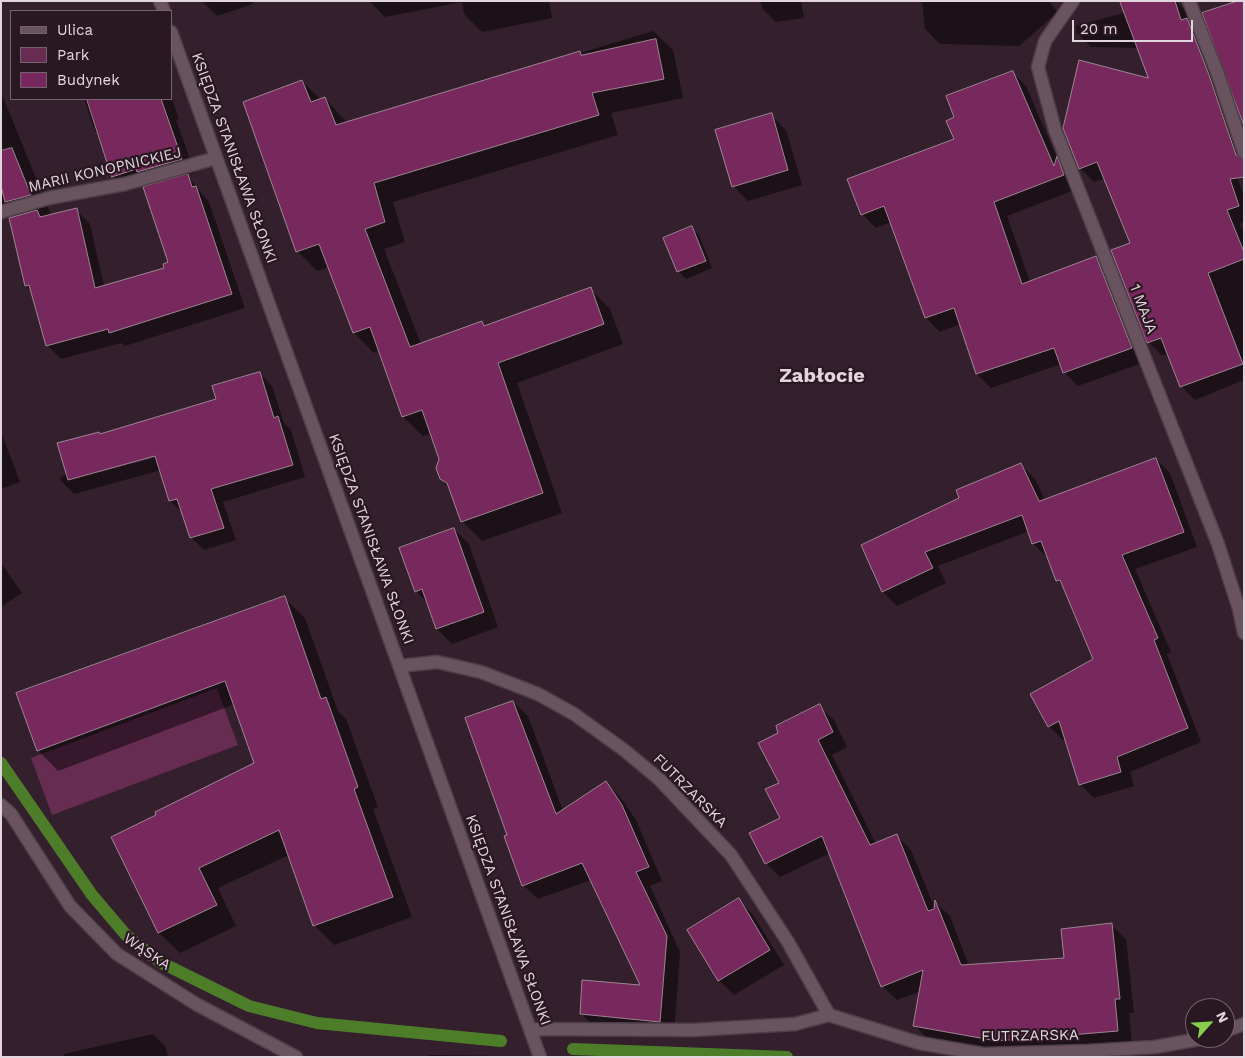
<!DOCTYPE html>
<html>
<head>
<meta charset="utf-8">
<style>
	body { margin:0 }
	#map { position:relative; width:1245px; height:1058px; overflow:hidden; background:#33202c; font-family:"Work Sans",sans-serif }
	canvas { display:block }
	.frame { position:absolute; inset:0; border:2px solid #e3d5dd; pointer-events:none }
	.legend { position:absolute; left:10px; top:10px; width:162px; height:90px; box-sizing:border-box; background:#291722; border:1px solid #73636d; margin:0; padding:6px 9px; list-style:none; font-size:15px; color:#e3d5dd }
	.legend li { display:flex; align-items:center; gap:10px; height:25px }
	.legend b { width:25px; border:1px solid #73636d }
	.north { position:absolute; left:1185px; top:998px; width:50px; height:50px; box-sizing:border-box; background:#291722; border:1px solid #73636d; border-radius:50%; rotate:64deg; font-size:14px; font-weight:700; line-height:20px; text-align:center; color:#e3d5dd }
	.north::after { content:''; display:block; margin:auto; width:18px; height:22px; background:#86cf4c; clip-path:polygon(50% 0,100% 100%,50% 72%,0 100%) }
	.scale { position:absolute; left:1072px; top:20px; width:121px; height:22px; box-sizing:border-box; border:2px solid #e3d5dd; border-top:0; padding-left:6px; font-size:15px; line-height:18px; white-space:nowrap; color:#e3d5dd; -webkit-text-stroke:4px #291722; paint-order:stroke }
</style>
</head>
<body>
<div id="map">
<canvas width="1245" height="1058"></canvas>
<div class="frame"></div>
<ul class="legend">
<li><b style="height:6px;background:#69535f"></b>Ulica</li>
<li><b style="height:14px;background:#662c51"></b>Park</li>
<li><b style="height:14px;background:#77295d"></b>Budynek</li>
</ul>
<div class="north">N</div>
<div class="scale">20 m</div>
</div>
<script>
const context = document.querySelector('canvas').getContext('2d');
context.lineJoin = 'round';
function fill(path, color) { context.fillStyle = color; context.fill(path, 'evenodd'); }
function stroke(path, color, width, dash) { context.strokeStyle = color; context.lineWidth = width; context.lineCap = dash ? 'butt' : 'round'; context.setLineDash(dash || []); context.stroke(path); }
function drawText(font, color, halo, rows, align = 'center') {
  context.font = font + ' "Work Sans",sans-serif'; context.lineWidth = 4.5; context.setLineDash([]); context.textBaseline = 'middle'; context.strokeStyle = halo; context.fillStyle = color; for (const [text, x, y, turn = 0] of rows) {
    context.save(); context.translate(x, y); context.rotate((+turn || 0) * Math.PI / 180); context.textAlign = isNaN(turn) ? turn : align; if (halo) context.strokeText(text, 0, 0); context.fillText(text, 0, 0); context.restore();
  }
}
fill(new Path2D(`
	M217 688 238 745 52 815 31 758Z`), '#662c51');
fill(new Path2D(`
	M202 1H253V4L217 16Z
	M369 1H549L552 18 482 32 464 14 462 2 385 17Z
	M761 1H801L804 18 776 22 762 8Z
	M922 1H1049L1058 12 1019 46 940 44 925 29Z
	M1167 1H1176L1188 13 1191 23 1200 33 1244 158 1232 162 1244 196V222L1240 224 1244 233V380L1195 400 1181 386 1169 353 1162 356 1149 342 1131 243 1105 178 1094 182 1080 168 1150 80 1138 48 1091 47 1077 33 1076 26Z
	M653 31 673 50 683 98 611 113 618 135 393 202 405 242 384 249 421 344 482 323 486 326 590 289 610 309 623 344 517 383 562 513 482 541 462 521 450 488 441 479V459L431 434 423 436 403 417 380 350 374 353 354 333 329 267 317 271 297 251 302 81 321 100 325 98 347 123Z
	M1012 72 1026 86 1058 160 1070 172 1077 189 1007 216 1030 282 1095 257 1109 271 1145 362 1078 386 1065 373 1061 364 991 388 977 374 960 324 940 332 926 318 891 222 876 228 862 214 848 180 955 140V118Z
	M1 92 51 215 76 210 90 224 104 286 166 269 169 263 153 186 150 182 127 190 113 177 100 135 95 131 84 99H171V96L179 119 176 120 195 173 187 175 209 202 245 308 125 346 121 343 61 359 47 345 31 291 26 286 21 216 15 210 1 213Z
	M771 115 786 130 802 185 748 201 733 186Z
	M692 228 699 235 712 268 686 279 678 271Z
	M259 373 272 386 284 423 291 430 305 477 223 502 236 540 204 550 191 537 184 514 170 501 161 470 74 494 61 481 60 478 138 424 218 400ZM161 453V456L97 473 101 470Z
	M1 432 20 482 1 489Z
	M1156 459 1170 473 1197 547 1135 569 1171 652 1167 654 1201 742 1130 772 1134 786 1094 798 1080 784 1066 739 1063 740 1049 726 1095 659 1065 587 1057 580 1048 558 1033 544 1029 531 938 566 946 583 897 606 883 592 863 545 961 498 1021 465 1035 479 1045 500Z
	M454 529 469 544 498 627 452 644 437 629 428 604 416 591Z
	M1 563 22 593 1 607Z
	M284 598 305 618 338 711 346 719 378 807 373 809 412 917 334 945 314 925 289 855 218 888 236 926 180 953 159 933 113 837 256 764 235 704 58 771 38 750Z
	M513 702 528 716 563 811 606 782 620 797 636 820 662 881 650 886 680 952 674 1035 595 1028 581 1013 642 987 591 880 538 899 523 885 509 835Z
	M819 706 834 720 847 747 832 755 876 844 897 836 911 850 935 909 936 903 950 916 969 966 1066 959 1111 925 1126 939 1134 1013H1129L1132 1045 1012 1055 929 1040 915 1026 921 991 897 1000 882 986 830 853 780 877 766 863 782 818 780 733Z
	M739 900 753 915 784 965 734 995 719 980Z
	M153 1034 165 1046 168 1057H64V1054Z
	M429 1055 504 1056V1057H430Z`), '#0007');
stroke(new Path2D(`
	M1 763 92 895 126 935 160 962 249 1006 317 1023 501 1041
	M573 1049 787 1057`), '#4e7d2a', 12);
const building = new Path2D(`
	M1120 1H1175L1181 20 1187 18 1209 75 1236 155 1244 160V177L1230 179 1239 206 1227 210 1244 252V259L1208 273 1243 364 1180 387 1161 338 1147 343 1111 250 1130 243 1097 162 1079 169 1063 128 1079 60 1148 78Z
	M1238 1H1244V126L1202 13Z
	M656 39 664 79 592 93 599 115 374 183 385 222 365 229 410 347 482 321 484 326 591 287 604 324 498 363 543 493 461 522 447 483 440 479 436 468 439 459 422 410 402 417 370 327 353 333 319 244 296 252 243 102 302 80 311 102 325 97 336 125 580 51 581 55Z
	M1013 71 1054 166 1057 156 1064 175 994 202 1022 284 1096 256 1132 348 1063 373 1054 348 976 374 954 308 925 318 884 206 861 215 847 179 954 139 946 121 954 117 946 96Z
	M87 99H161L182 159 137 172 136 169 112 177Z
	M772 113 788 170 732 187 715 130Z
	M12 148 31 195 5 202 1 186V151Z
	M188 174 192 187 196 186 232 294 109 333 108 329 46 346 29 285 25 286 9 218 37 210 40 217 77 208 95 288 164 268 163 264 168 262 143 187Z
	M692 226 706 261 677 272 663 238Z
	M260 372 274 418 278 416 293 465 211 489 224 528 190 538 177 499 169 501 155 456 68 480 57 443 99 432 100 434 216 399 212 386Z
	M1156 458 1184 532 1122 555 1158 638 1154 640 1188 728 1117 757 1121 772 1079 785 1059 721 1048 727 1030 694 1093 659 1060 580 1056 581 1041 541 1032 544 1022 515 925 552 933 568 882 592 861 545 959 498 956 490 1021 463 1039 501Z
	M454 528 484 612 436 629 422 589 415 592 399 548Z
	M285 596 321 699 326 697 358 787 354 789 393 897 313 926 279 830 199 868 217 905 158 933 111 837 156 815 155 812 254 763 225 681 37 751 16 693Z
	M513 701 556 814 606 781 622 805 649 867 636 872 667 936 660 1022 580 1014 582 980 640 985 582 863 522 886 504 836 507 835 465 718Z
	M820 704 833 732 818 740 870 845 897 834 928 911 934 909 935 900 961 965 1064 958 1061 929 1112 923 1120 999H1115L1118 1031 997 1041 913 1026 923 970 881 987 822 836 765 864 749 833 780 818 765 789 779 783 758 743 778 733 776 726Z
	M739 898 770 950 718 981 687 930Z`);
fill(building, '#77295d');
stroke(building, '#9e8593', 1);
const minor = new Path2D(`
	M160 1 164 11
	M1073 1 1045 41 1038 67 1055 130 1218 544 1239 609 1244 633
	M1189 1 1217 72 1244 152
	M171 32 540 1057
	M1 212 49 198 125 184 216 158
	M400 666 437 662 481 672 538 694 574 714 624 750 659 779 731 855 788 942 829 1015
	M1 805 11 814 70 906 117 954 196 1004 296 1057
	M531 1029 693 1030 795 1024 829 1015 919 1043 983 1054 1088 1051 1155 1047 1205 1038
	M1225 1031 1244 1024`);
stroke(minor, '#4e3e48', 15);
stroke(minor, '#69535f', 12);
drawText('15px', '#e3d5dd', '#291722', [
	["KSIĘDZA STANISŁAWA SŁONKI",234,158,70],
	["MARII KONOPNICKIEJ",105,170,-13],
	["1 MAJA",1143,309,69],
	["KSIĘDZA STANISŁAWA SŁONKI",371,539,70],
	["FUTRZARSKA",690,791,45],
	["KSIĘDZA STANISŁAWA SŁONKI",508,920,70],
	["WĄSKA",147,952,34],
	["FUTRZARSKA",1030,1036,-1]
]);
drawText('bold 20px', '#e3d5dd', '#291722', [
	["Zabłocie",822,376]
]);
</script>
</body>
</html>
